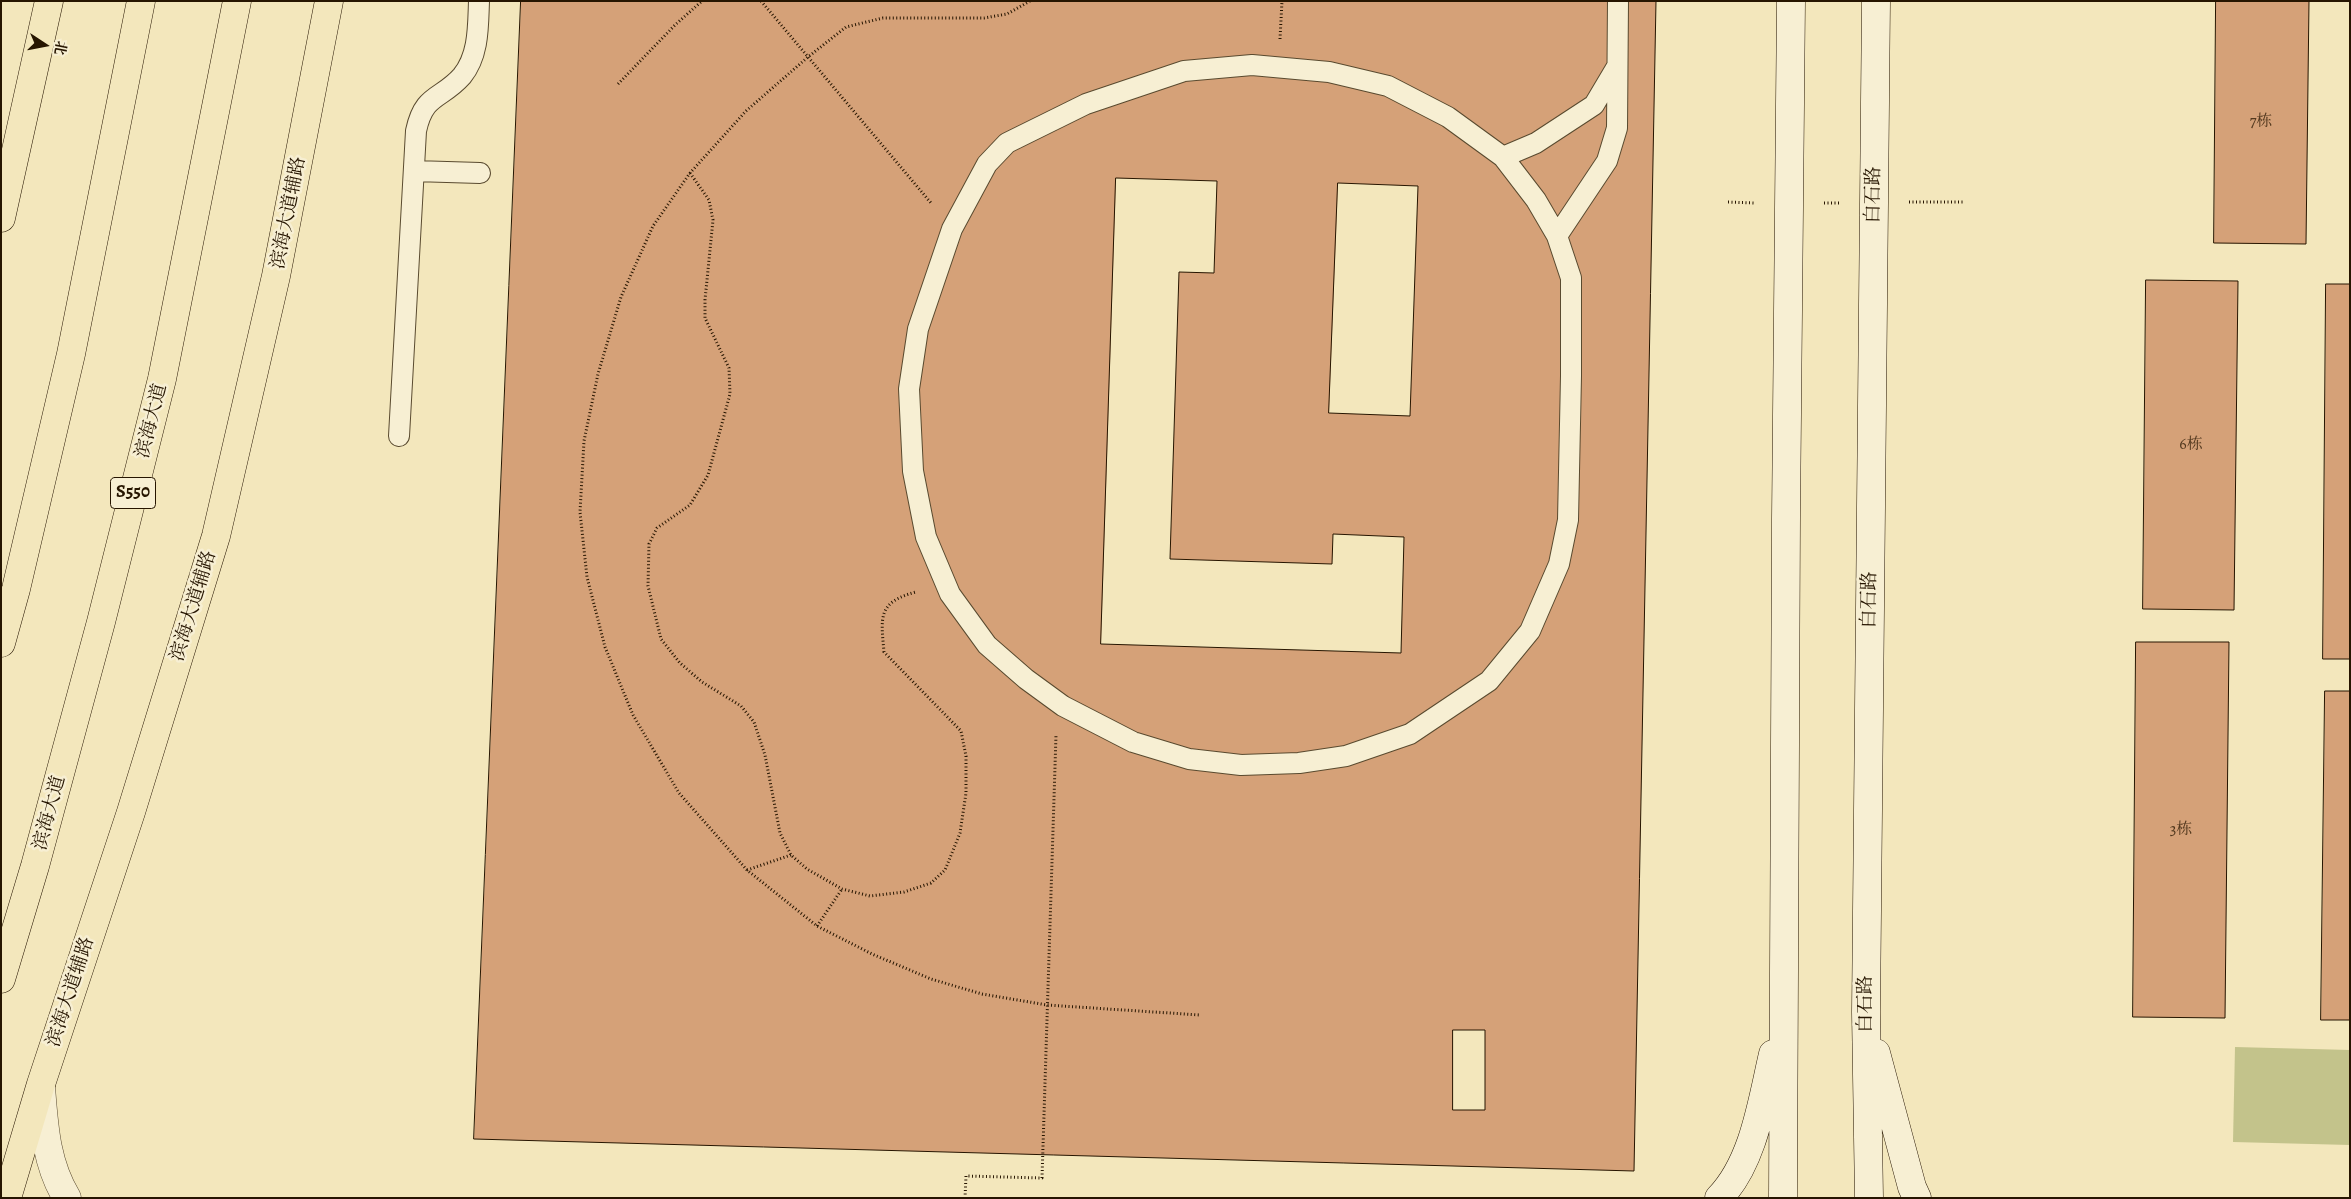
<!DOCTYPE html>
<html>
<head>
<meta charset="utf-8">
<style>
	body { margin:0 }
	#map { position:relative; width:2351px; height:1199px; overflow:hidden; background:#f3e7bc; font-family:Alegreya,"Noto Serif SC",serif }
	canvas { display:block }
	.frame { position:absolute; inset:0; border:2px solid #261500; pointer-events:none }
	.north { position:absolute; left:20px; top:20px; width:50px; height:50px; -webkit-text-stroke:4px #f7efd3; paint-order:stroke; rotate:101deg; font-size:14px; font-weight:700; line-height:20px; text-align:center; color:#261500 }
	.north::after { content:''; display:block; margin:auto; width:18px; height:22px; background:#261500; clip-path:polygon(50% 0,100% 100%,50% 72%,0 100%) }
</style>
</head>
<body>
<div id="map">
<canvas width="2351" height="1199"></canvas>
<div class="frame"></div>
<div class="north">北</div>
</div>
<script>
const context = document.querySelector('canvas').getContext('2d');
context.lineJoin = 'round';
function fill(path, color) { context.fillStyle = color; context.fill(path, 'evenodd'); }
function stroke(path, color, width, dash) { context.strokeStyle = color; context.lineWidth = width; context.lineCap = dash ? 'butt' : 'round'; context.setLineDash(dash || []); context.stroke(path); }
function drawText(font, color, halo, rows, align = 'center') {
  context.font = font + ' Alegreya,"Noto Serif SC",serif'; context.lineWidth = 5; context.setLineDash([]); context.textBaseline = 'middle'; context.strokeStyle = halo; context.fillStyle = color; for (const [text, x, y, turn = 0] of rows) {
    context.save(); context.translate(x, y); context.rotate((+turn || 0) * Math.PI / 180); context.textAlign = isNaN(turn) ? turn : align; if (halo) context.strokeText(text, 0, 0); context.fillText(text, 0, 0); context.restore();
  }
}
fill(new Path2D(`
	M2235 1047 2350 1050V1145L2233 1142Z`), '#c3c38b');
const building = new Path2D(`
	M521 1H1656L1634 1171 474 1139Z
	M2216 1H2309L2306 244 2214 243Z
	M1116 178 1217 181 1214 273 1179 272 1170 559 1332 564 1333 534 1404 537 1401 653 1101 644Z
	M1338 183 1418 186 1410 416 1329 413Z
	M2146 280 2238 281 2234 610 2143 609Z
	M2326 284H2350V659H2323Z
	M2136 642H2229L2225 1018 2133 1017Z
	M2325 691H2350V1020H2321Z
	M1453 1030H1485V1110H1453Z`);
fill(building, '#d5a178');
stroke(building, '#261500', 1);
const service = new Path2D(`
	M1252 65 1329 72 1388 86 1448 117 1503 157 1536 200 1557 236 1571 278V376L1568 520 1559 564 1530 631 1489 681 1410 734 1346 756 1299 763 1241 765 1189 759 1133 742 1063 706 1026 679 987 645 950 594 926 537 913 471 909 389 918 329 952 229 987 164 1007 143 1086 104 1184 71Z
	M1503 157 1536 143 1594 105 1616 68
	M414 171 480 173
	M1557 236 1607 161 1617 128 1618 1
	M399 436 416 131C424 93 441 100 462 76 479 55 478 27 479 1`);
const tertiary = new Path2D(`
	M41 1087C44 1126 46 1164 67 1198`);
const secondary = new Path2D(`
	M1876 1053 1912 1187 1917 1198
	M1719 1198C1754 1162 1762 1101 1773 1054
	M1783 1198 1786 518 1791 1
	M1869 1198 1866 1012 1876 1`);
const primary = new Path2D(`
	M1 218 49 1
	M7 1198 41 1084 131 812 216 536 276 276 329 1`);
const trunk = new Path2D(`
	M1 643 16 589 71 354 141 1
	M1 979 35 866 101 622 162 379 237 1`);
stroke(service, '#594a2f', 22);
stroke(tertiary, '#594a2f', 29);
stroke(secondary, '#261500', 29);
stroke(primary, '#261500', 29);
stroke(trunk, '#261500', 29);
stroke(new Path2D(`
	M761 1 931 203
	M1030 1 1007 14 984 18H883L846 27 808 57 746 111 690 173 653 226 621 297 598 374 584 441 580 512 587 577 605 647 633 715 679 793 747 870 817 926 872 954 931 979 982 994 1047 1005 1200 1015
	M1280 39 1282 1
	M618 84 675 25 702 1
	M690 173 709 200 713 220 705 300V318L729 368 730 394 708 475 690 505 657 528 649 544 648 586 661 639 680 663 702 682 741 706 754 722 765 755 780 833 791 855 807 869 842 889 870 896 904 892 931 883 945 870 960 833 966 793V756L961 731 884 652C881 618 877 602 916 592
	M1728 202 1755 203
	M1909 202H1963
	M1824 203H1840
	M747 870 791 855
	M817 926 842 889
	M965 1198 966 1176 1042 1178 1056 735`), '#261500', 3, [1, 2.5]);
stroke(service, '#f7efd3', 20);
stroke(tertiary, '#f7efd3', 28);
stroke(secondary, '#f7efd3', 28);
stroke(primary, '#f3e7bc', 28);
stroke(trunk, '#f3e7bc', 28);
drawText('16px', '#52381e', null, [
	["7栋",2261,122],
	["6栋",2191,445],
	["3栋",2181,830]
]);
for (const [x, y, w] of [
	[133,493,45]
]) { const box = new Path2D(); box.roundRect(x - w / 2, y - 15.5, w, 31, 4); context.fillStyle = '#f7efd3'; context.fill(box); stroke(box, '#261500', 1); }
drawText('bold 18px', '#261500', null, [
	["S550",133,493]
]);
drawText('19px', '#261500', '#f7efd3', [
	["白石路",1874,195,-89],
	["滨海大道辅路",289,213,-79],
	["滨海大道",152,421,-76],
	["白石路",1870,600,-89],
	["滨海大道辅路",194,606,-73],
	["滨海大道",50,813,-75],
	["滨海大道辅路",71,992,-72],
	["白石路",1866,1004,-90]
]);
</script>
</body>
</html>
